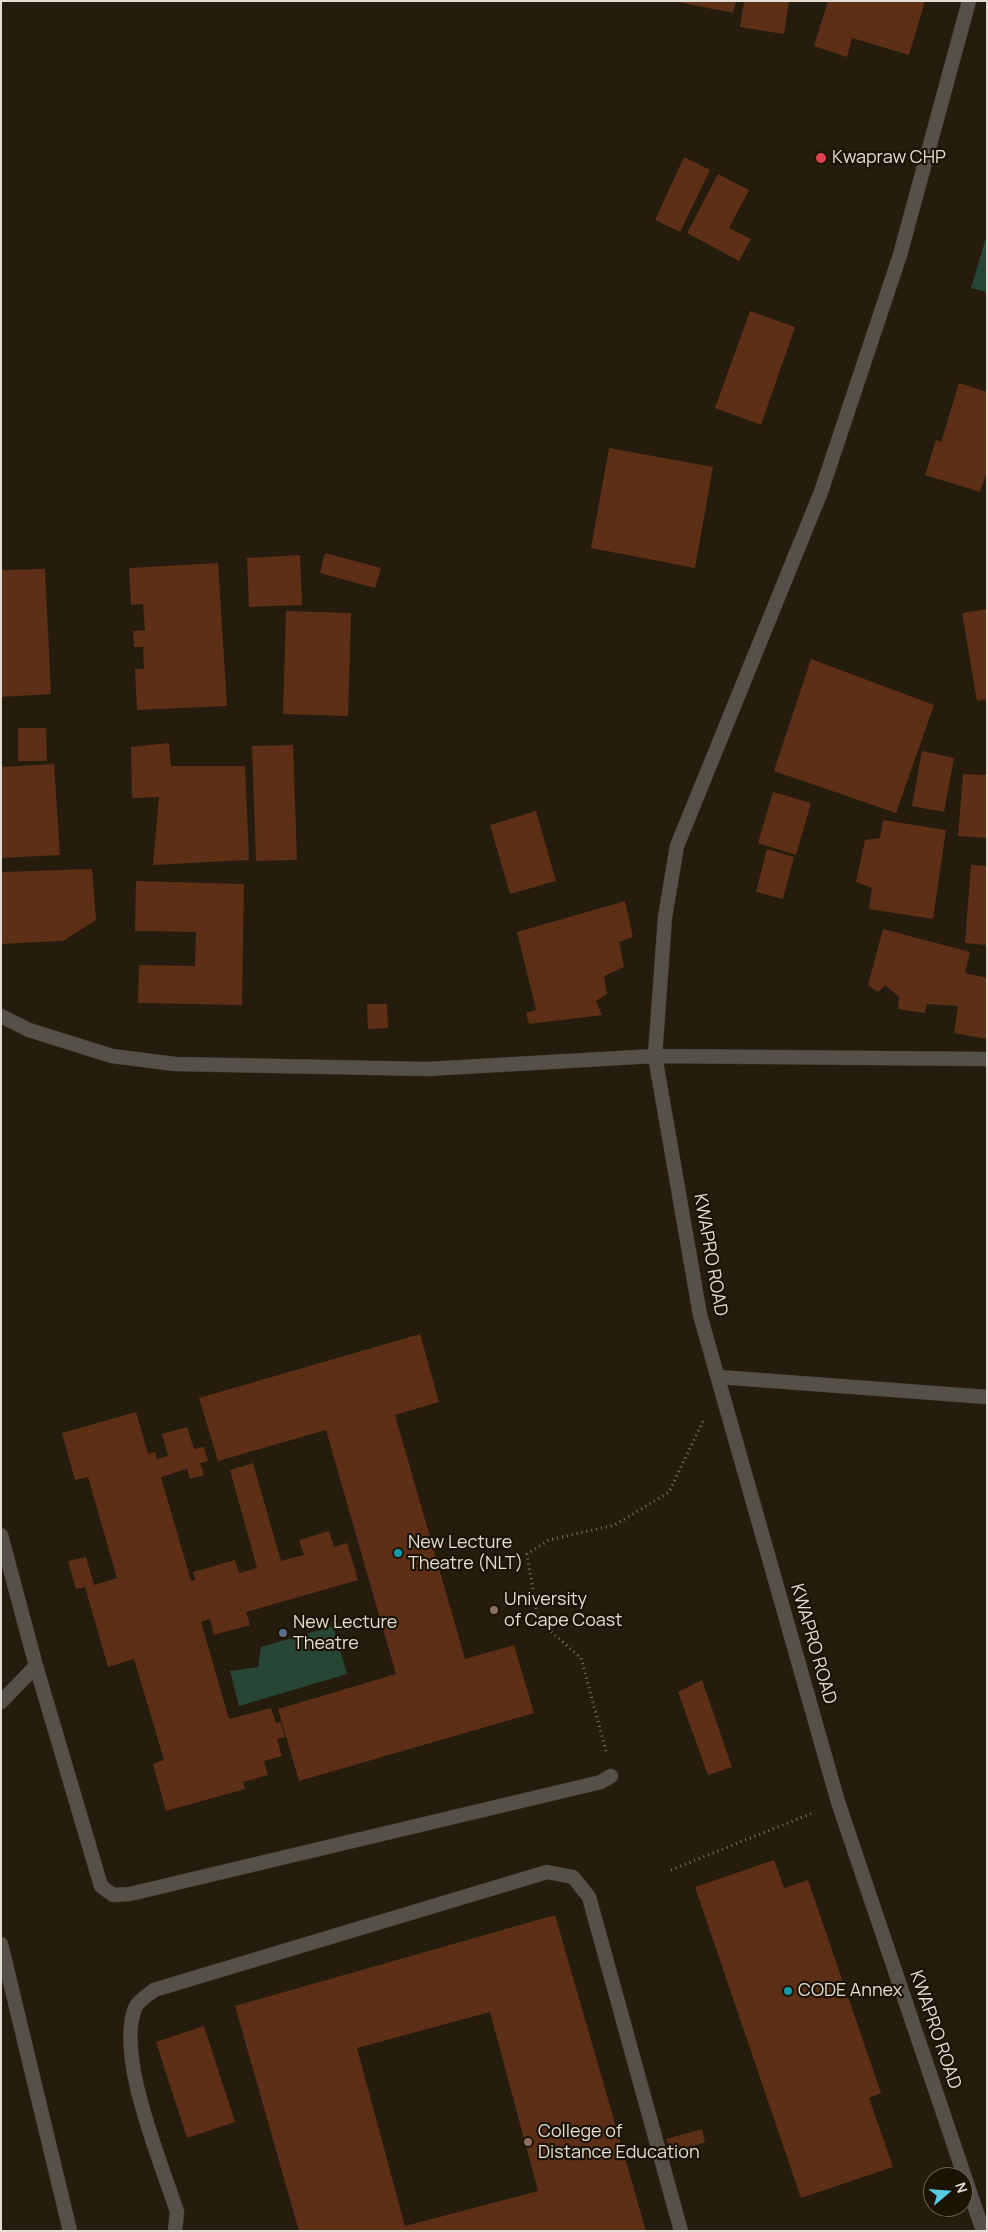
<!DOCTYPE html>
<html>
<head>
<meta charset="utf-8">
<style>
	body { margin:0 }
	#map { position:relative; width:988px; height:2232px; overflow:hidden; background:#251c0d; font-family:Manrope,sans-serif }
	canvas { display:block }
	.frame { position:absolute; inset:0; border:2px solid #e3ddd3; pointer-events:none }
	.north { position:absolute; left:923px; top:2167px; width:50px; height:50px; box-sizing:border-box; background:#1c1305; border:1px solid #6c6457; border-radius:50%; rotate:72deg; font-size:14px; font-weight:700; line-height:20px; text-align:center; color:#e3ddd3 }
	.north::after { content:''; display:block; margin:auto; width:18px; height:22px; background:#58c9e3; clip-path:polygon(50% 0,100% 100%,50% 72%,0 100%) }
</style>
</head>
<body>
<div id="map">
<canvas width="988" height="2232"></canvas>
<div class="frame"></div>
<div class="north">N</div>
</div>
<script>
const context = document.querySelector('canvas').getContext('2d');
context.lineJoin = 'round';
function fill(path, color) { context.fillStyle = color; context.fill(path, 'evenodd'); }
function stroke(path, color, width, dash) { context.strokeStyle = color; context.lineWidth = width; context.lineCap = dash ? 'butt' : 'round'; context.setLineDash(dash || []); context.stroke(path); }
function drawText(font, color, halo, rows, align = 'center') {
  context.font = font + ' Manrope,sans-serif'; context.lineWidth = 4.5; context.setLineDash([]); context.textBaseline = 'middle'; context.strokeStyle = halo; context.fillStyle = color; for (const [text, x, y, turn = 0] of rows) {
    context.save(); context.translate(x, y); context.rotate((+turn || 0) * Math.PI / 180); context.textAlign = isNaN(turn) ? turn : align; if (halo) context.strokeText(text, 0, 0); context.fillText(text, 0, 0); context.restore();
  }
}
fill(new Path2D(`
	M987 234V292L971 288Z
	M333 1626 347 1674 239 1706 230 1671 258 1667 261 1647Z`), '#284635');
fill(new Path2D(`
	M673 1H736L733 13Z
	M744 1H789L784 34 740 27Z
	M828 1H925L909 55 852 38 847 57 814 46Z
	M684 157 710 170 680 232 655 220Z
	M718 174 749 190 729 228 751 239 739 261 687 233Z
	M750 311 795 327 761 425 715 408Z
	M959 383 987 392V472L980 492 925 475 936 440 941 442Z
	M609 448 713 467 695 568 591 548Z
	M325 553 381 568 375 588 320 573Z
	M300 555 302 605 249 607 247 558Z
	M218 563 227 706 137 710 135 669H144L143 647H134L133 631 145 630 143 604 131 605 129 568Z
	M45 569 51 694 1 697V570Z
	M987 609V699L977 701 962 613Z
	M286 611 351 613 348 716 283 714Z
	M811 659 934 705 896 813 774 771Z
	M18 728H46L47 761H18Z
	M169 743 171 766H245L249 860 153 865 159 797 132 798 131 747Z
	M293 745 297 860 256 861 252 746Z
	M922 751 954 758 944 812 912 806Z
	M54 764 60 855 1 858V767Z
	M963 774 987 775V838L958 836Z
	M773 792 811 803 796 855 758 843Z
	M536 811 556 881 510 894 490 825Z
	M883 820 946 830 933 919 869 909 872 888 856 882 865 840 880 838Z
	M767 849 794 857 783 899 756 892Z
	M971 865 987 866V945L965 943Z
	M92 869 96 920 63 941 1 944V872Z
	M136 881 244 884 242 1005 138 1003 139 965 195 966 196 932 135 931Z
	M625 901 633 937 619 942 624 967 604 976 607 994 596 1001 602 1015 529 1024 526 1013 536 1010 517 932Z
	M883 929 970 952 965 973 987 978V1039L954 1033 958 1006 927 1004 925 1013 898 1009 899 997 885 985 878 992 868 985Z
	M367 1004H387L388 1028 368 1029Z
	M420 1334 439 1402 395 1415 465 1659 514 1645 534 1713 299 1781 278 1709 396 1674 326 1430 218 1461 199 1398Z
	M136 1412 148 1454 155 1452 157 1459 168 1456 162 1434 187 1427 194 1449 204 1447 208 1461 200 1463 204 1475 190 1479 187 1469 161 1477 191 1581 195 1580 193 1572 235 1560 239 1573 257 1568 230 1470 253 1463 281 1561 304 1555 299 1540 329 1531 334 1547 347 1543 358 1580 246 1612 250 1625 214 1635 210 1619 201 1622 229 1719 271 1708 276 1723 281 1722 285 1737 277 1739 282 1756 264 1761 268 1775 243 1782 245 1789 166 1811 153 1764 164 1760 134 1659 108 1667 85 1587 76 1589 68 1561 86 1557 94 1585 117 1578 88 1477 75 1480 62 1433Z
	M702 1680 732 1767 708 1775 678 1692Z
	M774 1860 784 1888 808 1880 881 2093 869 2098 893 2167 801 2198 695 1887Z
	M555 1915 646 2231H299L235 2006ZM490 2012 538 2191 405 2226 357 2048Z
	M204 2026 235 2122 187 2138 156 2042Z
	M702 2129 705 2142 672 2153 666 2139Z`), '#5c2f16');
const service = new Path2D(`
	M719 1377 987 1397
	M1 1535 36 1666 101 1886 113 1895 130 1894 601 1782 611 1776
	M1 1702 36 1666
	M1 1944 70 2231
	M175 2231 177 2212C161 2161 116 2058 135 2008 138 2001 148 1995 154 1990L547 1872 573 1877 589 1897 681 2231`);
const minor = new Path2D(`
	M969 1 900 255 821 492 677 846 665 917 655 1056 700 1315 838 1802 983 2231
	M1 1016 29 1030 112 1056 175 1064 428 1069 655 1056 987 1059`);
stroke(service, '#403729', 15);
stroke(minor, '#403729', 15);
stroke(new Path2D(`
	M606 1751 581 1658 538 1620 527 1554 549 1540 615 1525 669 1492 703 1421
	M671 1870 815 1812`), '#7d7569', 3, [1, 4]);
stroke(service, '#555048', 14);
stroke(minor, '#555048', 14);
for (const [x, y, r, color] of [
	[821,158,6,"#e0444e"],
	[398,1553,5,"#0f9aa8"],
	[494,1610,5,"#8d6e63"],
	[283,1633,5,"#5c6f8a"],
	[788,1991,5,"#0f9aa8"],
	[528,2142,5,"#8d6e63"]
]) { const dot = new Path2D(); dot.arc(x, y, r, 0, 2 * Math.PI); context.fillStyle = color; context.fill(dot); stroke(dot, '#1c1305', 2); }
drawText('18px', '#e3ddd3', '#1c1305', [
	["Kwapraw CHP",832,158],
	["New Lecture",408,1543],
	["Theatre (NLT)",408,1564],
	["University",504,1600],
	["of Cape Coast",504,1621],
	["New Lecture",293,1623],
	["Theatre",293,1644],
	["CODE Annex",798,1991],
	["College of",538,2132],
	["Distance Education",538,2153]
], 'left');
drawText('18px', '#e3ddd3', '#1c1305', [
	["KWAPRO ROAD",710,1255,80],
	["KWAPRO ROAD",813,1644,74],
	["KWAPRO ROAD",935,2030,71]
]);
</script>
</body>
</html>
